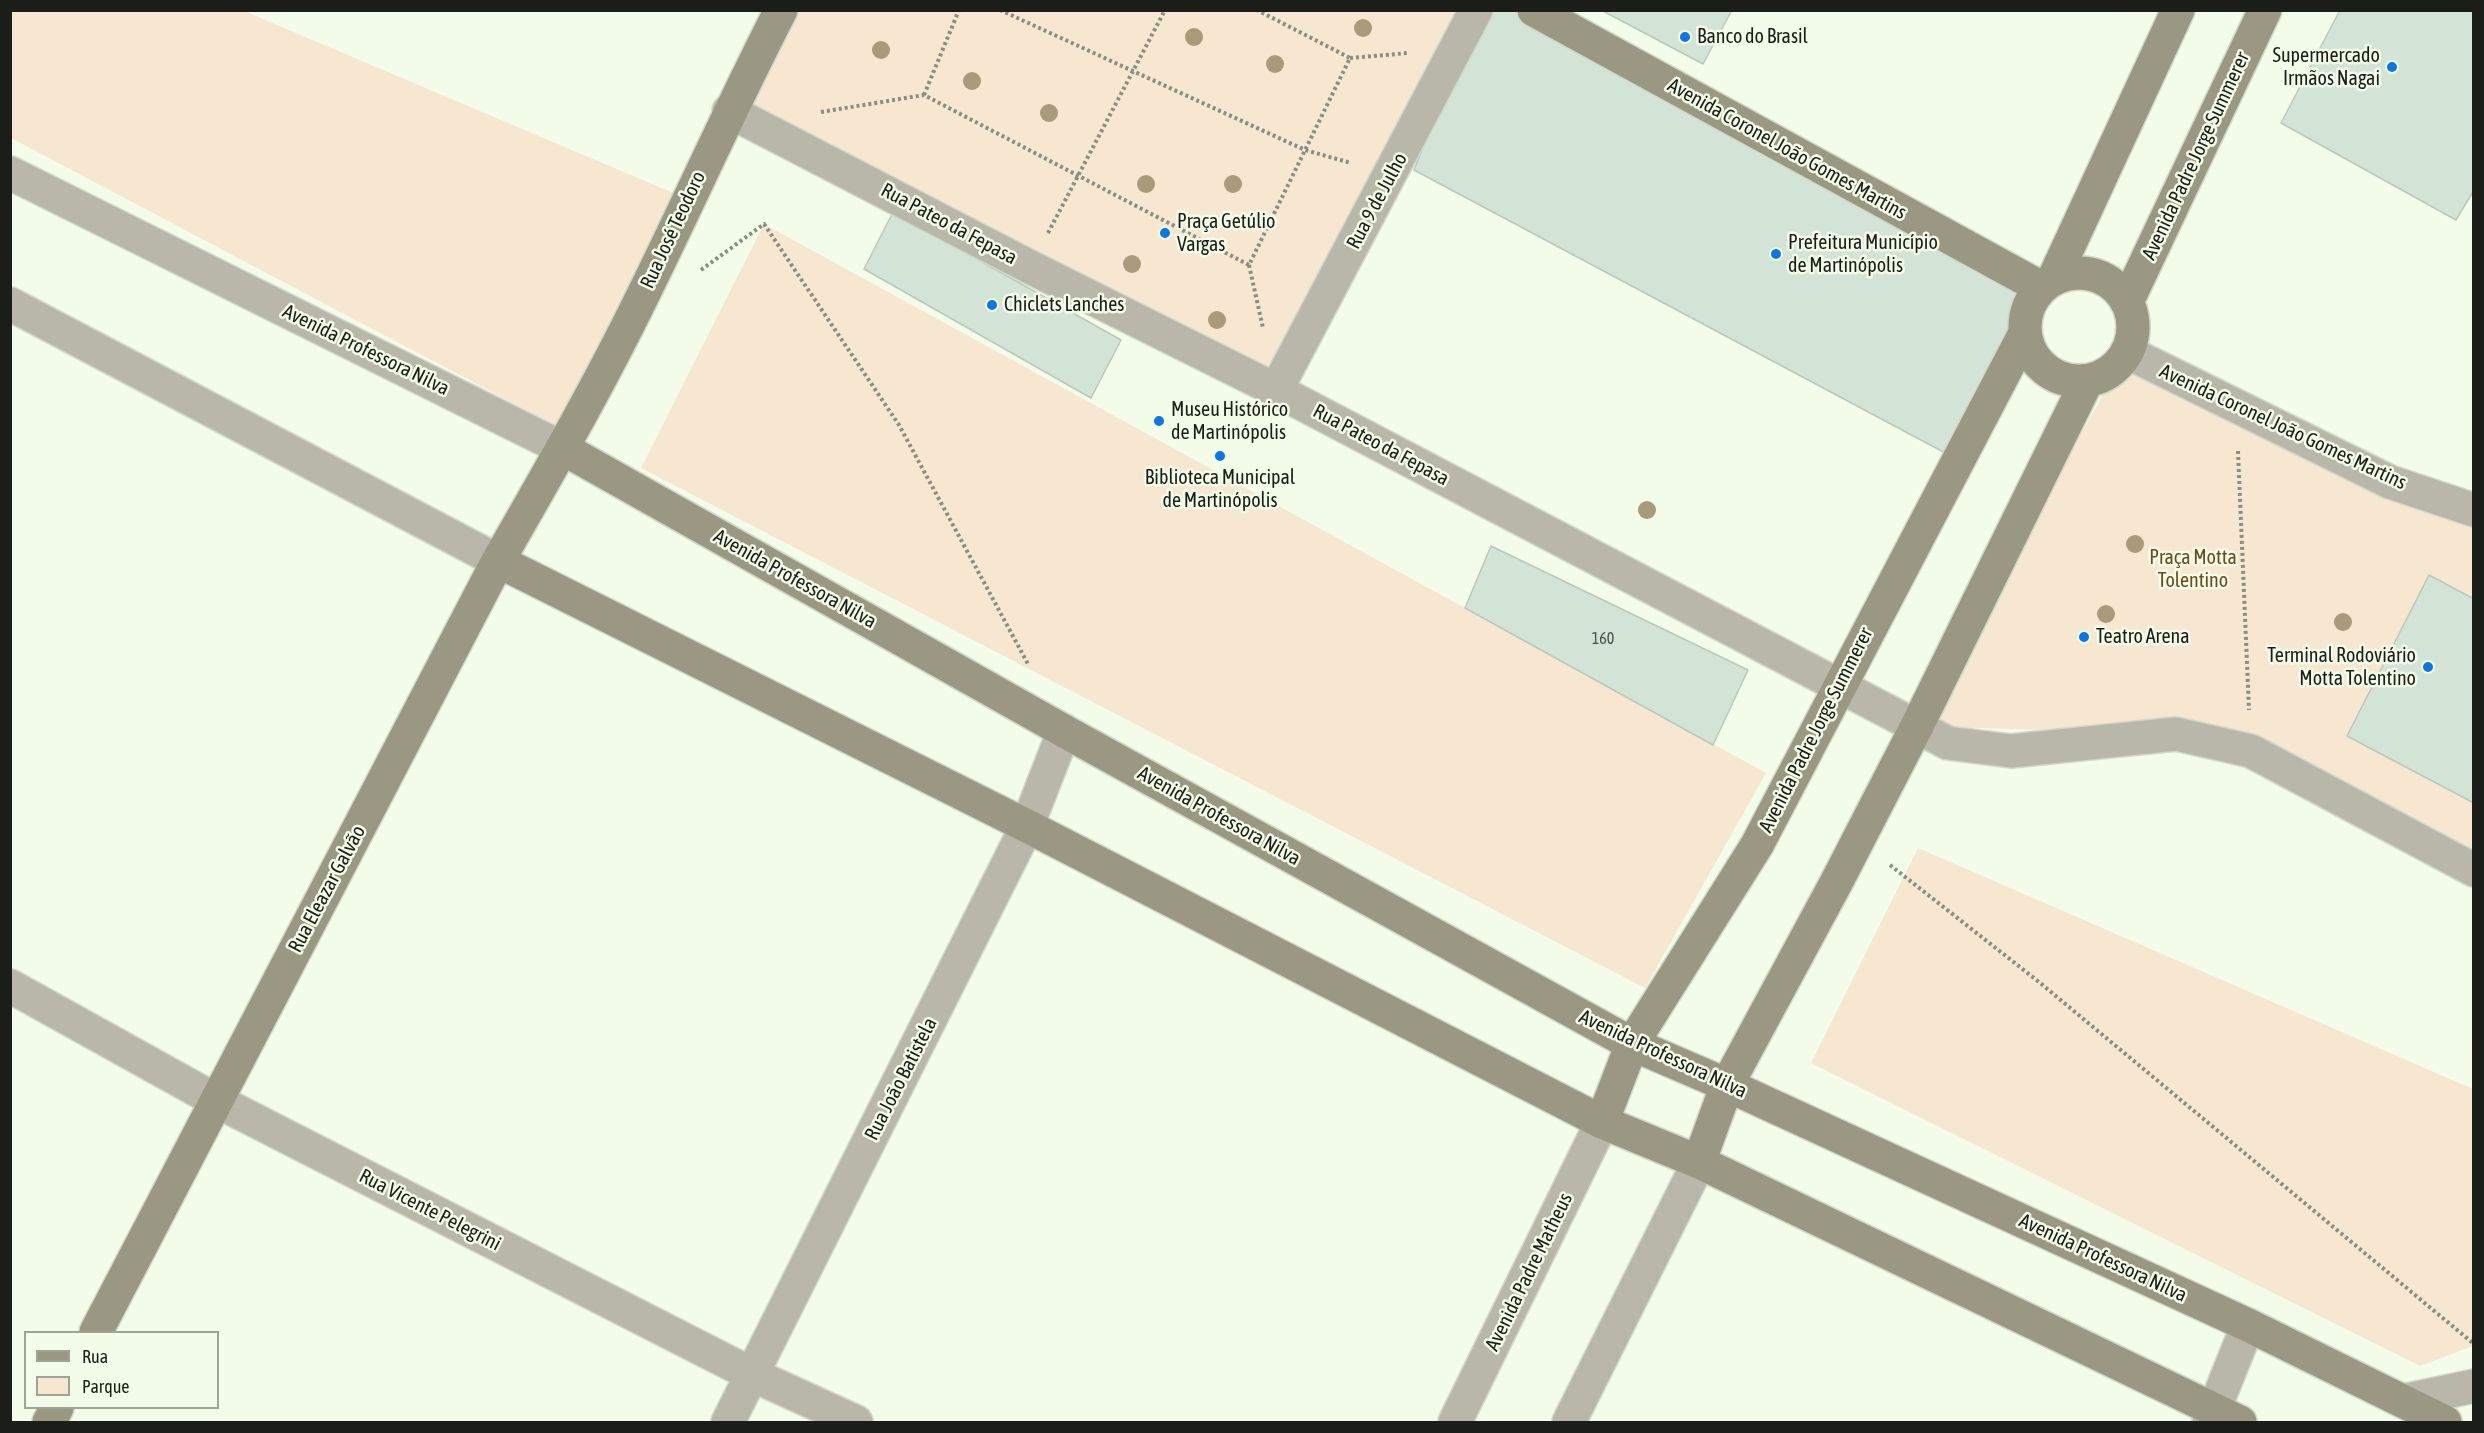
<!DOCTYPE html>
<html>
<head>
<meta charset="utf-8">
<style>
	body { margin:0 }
	#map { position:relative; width:2484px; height:1433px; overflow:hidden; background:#f3fbe9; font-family:"Asap Condensed",sans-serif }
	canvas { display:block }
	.frame { position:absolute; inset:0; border:12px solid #1b1e18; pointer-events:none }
	.legend { position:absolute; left:24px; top:1331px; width:195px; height:78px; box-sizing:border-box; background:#f3fbe9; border:2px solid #9da395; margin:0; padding:8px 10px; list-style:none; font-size:18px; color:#1b1e18 }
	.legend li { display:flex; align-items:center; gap:12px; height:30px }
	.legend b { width:30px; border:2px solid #9da395 }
</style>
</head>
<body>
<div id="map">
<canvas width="2484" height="1433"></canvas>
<div class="frame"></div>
<ul class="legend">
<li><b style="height:8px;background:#9a9882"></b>Rua</li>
<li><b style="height:16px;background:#f7e7d1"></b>Parque</li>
</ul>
</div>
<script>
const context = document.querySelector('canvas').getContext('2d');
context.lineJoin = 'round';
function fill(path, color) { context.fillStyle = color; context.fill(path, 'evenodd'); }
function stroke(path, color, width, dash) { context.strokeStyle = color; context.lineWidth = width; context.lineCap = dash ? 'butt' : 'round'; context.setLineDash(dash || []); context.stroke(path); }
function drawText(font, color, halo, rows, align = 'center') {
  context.font = font + ' "Asap Condensed",sans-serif'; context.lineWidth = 5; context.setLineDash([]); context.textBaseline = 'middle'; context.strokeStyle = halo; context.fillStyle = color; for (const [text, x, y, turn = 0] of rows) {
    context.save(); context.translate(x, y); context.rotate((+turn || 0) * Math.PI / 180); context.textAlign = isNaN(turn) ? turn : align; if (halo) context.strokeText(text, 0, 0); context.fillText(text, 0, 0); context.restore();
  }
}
fill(new Path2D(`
	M10 11H244L678 195 558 427 11 138Z
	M781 11H1476L1276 390 729 111Z
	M764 224 1766 773 1645 988 641 468Z
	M2127 352 2473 517V870L2176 734 1917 726Z
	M1918 848 2473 1089V1346L2420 1366 1811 1063Z`), '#f7e7d1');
const building = new Path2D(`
	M1479 10H1534L2040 287 1949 455 1414 170Z
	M1601 10H1732L1703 64Z
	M2340 10H2474V190L2456 220 2281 123Z
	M893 212 1121 340 1091 398 864 269Z
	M1491 546 1748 670 1713 745 1465 608Z
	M2429 575 2474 599V803L2347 736Z`);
fill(building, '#d3e4d7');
stroke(building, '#b9c9bd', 1.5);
const street = new Path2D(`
	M729 111 1030 267 1276 390 1948 743 2011 751 2176 734 2251 751 2474 870
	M10 173 562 448
	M10 304 498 561
	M2127 352 2390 482 2474 510
	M1276 390 1476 10
	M10 986 217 1101 753 1375 856 1422
	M2403 1401 2474 1386
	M728 1422 1027 826 1064 731
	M1455 1422 1602 1122
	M1569 1422 1699 1162
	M2209 1422 2248 1325`);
const secondary = new Path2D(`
	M1534 10 2040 287
	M2025 327a54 54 0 1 1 108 0a54 54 0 1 1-108 0Z
	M2054 278 2178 10
	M2127 302 2265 10
	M562 448 1064 731 1632 1044 1727 1085 2248 1325 2445 1422
	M498 561 1027 826 1602 1122 1699 1162 2240 1422
	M1602 1122 1632 1044 1757 845 2024 335
	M1699 1162 1727 1085 1836 883 1917 726 2087 381
	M96 1332 498 561C548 474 598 387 642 297 689 202 732 105 781 10
	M49 1422 57 1408`);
stroke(street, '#d0d8c8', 36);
stroke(secondary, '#d0d8c8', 36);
stroke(new Path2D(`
	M1000 10 1305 150 1351 163
	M1350 58 1408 53
	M924 95 959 10
	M821 112 924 95 1249 265 1350 58 1257 10
	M1048 233 1165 10
	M1249 265 1263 328
	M701 270 764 224 899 425 1028 664
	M2238 451 2249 710
	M1890 865 2039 982 2474 1344`), '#888e82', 4, [3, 3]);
stroke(street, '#b9b7a9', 33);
stroke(secondary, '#9a9882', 33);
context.fillStyle = '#a89b79';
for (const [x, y] of [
	[1363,28],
	[1194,37],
	[881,50],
	[1275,64],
	[972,81],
	[1049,113],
	[1146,184],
	[1233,184],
	[1132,264],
	[1217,320],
	[1647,510],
	[2135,544],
	[2106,614],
	[2343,622]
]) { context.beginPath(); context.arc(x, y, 9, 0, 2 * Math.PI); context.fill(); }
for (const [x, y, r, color] of [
	[1685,37,6,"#0e76de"],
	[2392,67,6,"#0e76de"],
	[1165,233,6,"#0e76de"],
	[1776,254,6,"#0e76de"],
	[992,305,6,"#0e76de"],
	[1159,421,6,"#0e76de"],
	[1220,456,6,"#0e76de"],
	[2084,637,6,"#0e76de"],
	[2428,667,6,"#0e76de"]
]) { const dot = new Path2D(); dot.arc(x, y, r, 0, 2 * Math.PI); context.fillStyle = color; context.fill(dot); stroke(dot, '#f3fbe9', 2); }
drawText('16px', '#495048', null, [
	["160",1603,639]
]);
drawText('20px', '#1b1e18', '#f3fbe9', [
	["Banco do Brasil",1697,37],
	["Supermercado",2380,56,"right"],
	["Irmãos Nagai",2380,79,"right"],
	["Praça Getúlio",1177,222],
	["Vargas",1177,245],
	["Prefeitura Município",1788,243],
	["de Martinópolis",1788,266],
	["Chiclets Lanches",1004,305],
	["Museu Histórico",1171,410],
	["de Martinópolis",1171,433],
	["Biblioteca Municipal",1220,478,"center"],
	["de Martinópolis",1220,501,"center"],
	["Teatro Arena",2096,637],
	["Terminal Rodoviário",2416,656,"right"],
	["Motta Tolentino",2416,679,"right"]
], 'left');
drawText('20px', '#1b1e18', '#f3fbe9', [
	["Avenida Coronel João Gomes Martins",1787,149,29],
	["Avenida Padre Jorge Summerer",2196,156,-65],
	["Rua 9 de Julho",1377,201,-62],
	["Rua Pateo da Fepasa",949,224,28],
	["Rua José Teodoro",673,230,-65],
	["Avenida Professora Nilva",366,350,26],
	["Avenida Coronel João Gomes Martins",2283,427,25],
	["Rua Pateo da Fepasa",1381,445,28],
	["Avenida Professora Nilva",795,579,29],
	["Avenida Padre Jorge Summerer",1816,730,-63],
	["Avenida Professora Nilva",1219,816,29],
	["Rua Eleazar Galvão",327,889,-62],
	["Avenida Professora Nilva",1663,1054,25],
	["Rua João Batistela",901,1079,-63],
	["Rua Vicente Pelegrini",430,1210,27],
	["Avenida Professora Nilva",2103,1258,25],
	["Avenida Padre Matheus",1529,1272,-64]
]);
drawText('20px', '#6a4d1d', '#f3fbe9', [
	["Praça Motta",2193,558],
	["Tolentino",2193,581]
]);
</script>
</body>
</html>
